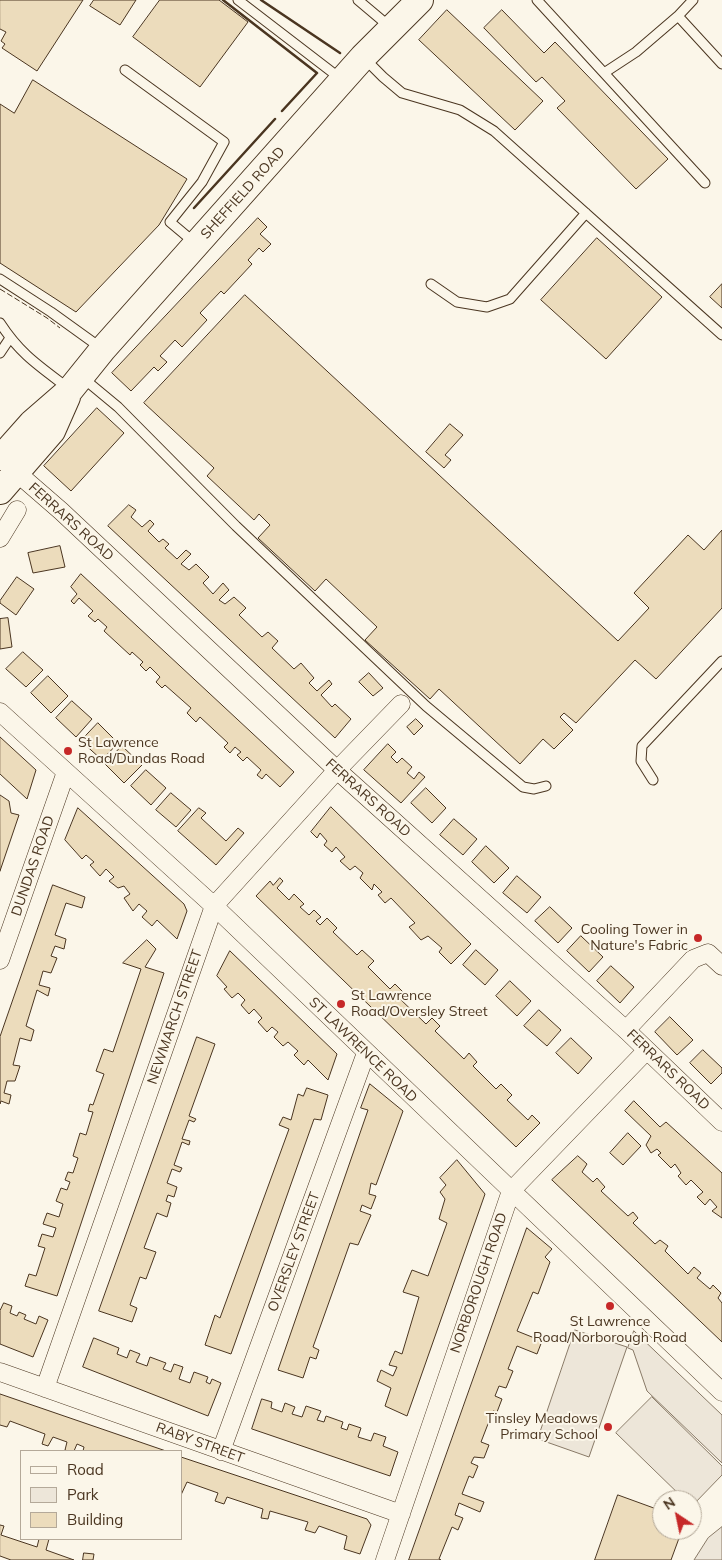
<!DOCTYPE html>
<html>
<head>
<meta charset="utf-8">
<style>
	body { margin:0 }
	#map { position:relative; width:722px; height:1560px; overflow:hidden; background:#fbf6e9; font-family:Mulish,sans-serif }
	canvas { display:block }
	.legend { position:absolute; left:20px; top:1450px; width:162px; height:90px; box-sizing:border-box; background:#fbf6e9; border:1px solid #b4a999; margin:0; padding:6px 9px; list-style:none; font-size:15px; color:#4a3520 }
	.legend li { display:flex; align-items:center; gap:10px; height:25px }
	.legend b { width:25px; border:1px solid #b4a999 }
	.north { position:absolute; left:652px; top:1490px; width:50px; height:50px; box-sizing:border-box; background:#fbf6e9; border:1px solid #b4a999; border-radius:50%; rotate:326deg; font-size:14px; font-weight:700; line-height:20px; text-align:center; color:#4a3520 }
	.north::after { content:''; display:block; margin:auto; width:18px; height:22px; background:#c62828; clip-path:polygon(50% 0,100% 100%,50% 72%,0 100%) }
</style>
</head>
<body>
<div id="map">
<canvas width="722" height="1560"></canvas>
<ul class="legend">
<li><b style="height:6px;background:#fbf6e9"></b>Road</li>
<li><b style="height:14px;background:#ede6d9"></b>Park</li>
<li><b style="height:14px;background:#ecdcbc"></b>Building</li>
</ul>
<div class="north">N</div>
</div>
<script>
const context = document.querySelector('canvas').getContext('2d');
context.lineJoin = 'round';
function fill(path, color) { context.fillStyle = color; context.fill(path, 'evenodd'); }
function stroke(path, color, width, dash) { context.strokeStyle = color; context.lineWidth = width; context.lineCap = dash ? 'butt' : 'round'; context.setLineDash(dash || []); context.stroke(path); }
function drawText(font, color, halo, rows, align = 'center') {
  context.font = font + ' Mulish,sans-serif'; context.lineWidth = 4; context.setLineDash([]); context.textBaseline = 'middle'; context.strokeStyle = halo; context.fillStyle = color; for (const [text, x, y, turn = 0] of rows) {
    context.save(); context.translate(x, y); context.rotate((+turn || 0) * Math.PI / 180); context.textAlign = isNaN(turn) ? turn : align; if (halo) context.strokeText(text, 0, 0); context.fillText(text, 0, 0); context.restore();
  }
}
const green = new Path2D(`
	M575 1330 627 1347 589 1457 538 1439Z
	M634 1331 722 1415V1463L647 1391 633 1350 628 1348Z
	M652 1397 722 1466V1475L692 1506V1500H685L616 1433Z
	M722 1527V1560H694L708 1538Z`);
fill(green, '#ede6d9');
stroke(green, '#887966', 1);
const building = new Path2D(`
	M0 0H83L37 71 2 48 5 44 1 41 6 32 0 29Z
	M94 0H136L120 25 90 6Z
	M160 0H219L248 22 200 87 133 37Z
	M447 10 543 101 515 130 419 40Z
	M502 10 544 53 555 42 668 159 636 189 557 108 565 101 542 77 536 82 484 28Z
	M33 80 187 179 159 225 76 312 0 263V104L14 113Z
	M258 218 267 227 260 234 271 244 263 252 259 248 248 260 252 264 224 294 221 291 200 313 207 320 182 347 175 340 160 356 167 362 158 371 154 367 131 391 112 373Z
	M597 238 662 297 606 359 541 300Z
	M722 284V308L710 297Z
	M245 295 618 641 649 608 634 593 688 535 704 550 722 530V608L656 679 635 660 576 723 564 713 560 717 573 730 554 749 543 739 520 764 439 689 430 699 365 640 377 627 326 579 315 591 258 538 270 525 259 514 254 520 207 476 214 468 144 403Z
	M97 408 124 433 71 491 44 466Z
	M450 424 463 435 445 455 451 460 444 468 426 452Z
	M129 505 136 510 131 517 142 527 150 520 154 524 148 531 159 542 163 539 169 544 165 548 177 559 186 550 191 554 181 564 189 570 196 564 209 577 203 583 213 594 223 583 229 590 219 600 225 604 234 597 246 608 239 615 262 637 268 632 278 641 272 648 294 669 301 663 314 678 309 683 317 691 329 680 332 684 321 695 332 707 335 704 351 719 335 738 108 526Z
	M60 546 65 567 33 573 28 553Z
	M81 574 294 772 280 787 266 774 262 779 257 775 261 770 247 757 243 761 237 755 241 752 235 747 230 753 224 747 228 743 200 717 196 722 187 713 191 708 165 685 162 688 156 682 160 677 150 667 146 671 140 665 143 662 132 652 130 655 104 631 107 627 98 619 95 622 88 616 93 611 79 598 74 604 71 601 77 594 71 587Z
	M17 577 34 589 16 615 0 603V601Z
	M8 618 12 647 0 649V619Z
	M23 652 43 670 26 687 6 669Z
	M369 673 383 688 373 696 359 682Z
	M48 676 68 696 51 713 31 693Z
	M72 701 92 719 76 737 56 718Z
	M416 719 423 726 414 735 407 727Z
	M98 723 118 743 102 760 81 741Z
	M0 737 36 770 27 799 0 774Z
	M388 744 396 752 391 757 397 763 402 758 412 767 407 773 414 779 419 772 425 777 401 803 364 770Z
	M122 746 142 765 124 783 105 764Z
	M146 770 166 788 151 805 131 786Z
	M426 788 446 808 432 823 411 803Z
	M171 793 191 810 176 827 156 810Z
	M0 795 9 801 11 813 19 815 0 871Z
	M331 807 471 944 451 964 439 952 442 948 428 936 421 940 409 927 415 923 391 898 385 903 378 895 382 892 374 884 372 890 360 878 363 873 355 866 350 870 340 861 345 857 336 847 332 852 324 845 327 841 320 833 317 838 311 832Z
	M78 808 184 904 187 911 177 939 157 920 152 926 142 917 147 911 139 904 133 911 124 898 130 894 124 886 118 888 109 881 114 877 106 869 100 876 90 865 94 862 86 855 82 859 65 840Z
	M199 808 206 813 201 818 226 841 238 828 244 833 216 865 178 831Z
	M454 819 477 839 463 855 440 835Z
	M486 846 509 868 494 883 472 862Z
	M517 876 541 897 527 913 503 893Z
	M280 878 283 881 277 888 289 900 294 894 304 904 300 907 309 915 314 910 321 917 316 921 320 925 327 918 337 928 333 932 357 955 362 950 374 961 368 967 390 989 395 984 403 992 398 997 426 1024 432 1018 440 1026 435 1031 464 1059 469 1053 477 1062 473 1066 496 1089 501 1084 512 1095 507 1100 528 1120 532 1115 540 1123 516 1147 256 896 270 881 273 885Z
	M53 885 85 897 82 908 66 903 55 935 66 939 64 949 55 946 51 956 57 958 51 973 43 971 39 985 50 988 48 996 37 990 26 1026 34 1030 31 1041 20 1038 13 1065 20 1066 15 1081H7L4 1093 11 1095 9 1104 1 1101 0 1104V1037Z
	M550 907 572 928 558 943 535 921Z
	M581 936 603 957 589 972 567 951Z
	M147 940 156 949 145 967 164 973 57 1296 25 1286 29 1274 36 1276 45 1248 38 1246 42 1234 53 1237 56 1228 43 1224 47 1213 59 1217 63 1204 56 1201 61 1188 67 1190 70 1182 65 1180 68 1172 73 1173 78 1158 73 1156 80 1133 86 1135 93 1112 88 1111 90 1104 93 1105 104 1074 96 1071 104 1049 113 1052 141 969 123 963Z
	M476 950 498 970 485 985 463 965Z
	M230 951 337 1054 328 1080 308 1060 304 1065 294 1055 298 1051 288 1042 283 1046 274 1037 278 1032 272 1027 267 1032 258 1022 262 1018 254 1009 249 1014 241 1005 245 1000 238 993 232 998 224 989 227 987 217 976Z
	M611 966 634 987 620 1003 597 981Z
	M510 981 531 1001 517 1016 496 996Z
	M539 1010 561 1030 547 1046 524 1026Z
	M670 1017 693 1040 677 1055 655 1032Z
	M197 1037 215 1044 189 1116 196 1119 194 1122 189 1120 182 1139 190 1141 189 1145 182 1142 174 1165 182 1168 180 1172 172 1169 167 1183 177 1187 174 1197 168 1195 166 1201 171 1203 167 1217 157 1213 144 1248 156 1252 146 1279 140 1277 130 1305 137 1308 132 1322 99 1311Z
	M571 1038 592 1058 578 1074 556 1053Z
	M703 1050 722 1068V1073L711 1084 690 1063Z
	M370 1084 403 1111 376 1185 371 1183 369 1194 376 1196 371 1209 362 1205 360 1211 371 1215 358 1245 350 1243 313 1347 319 1350 316 1359 310 1357 303 1378 278 1370 368 1110 361 1108Z
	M307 1088 328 1095 321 1120 314 1119 231 1354 205 1345 215 1315 220 1318 289 1129 279 1125 283 1117 291 1120 298 1094 303 1096Z
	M634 1101 660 1127 666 1122 722 1173V1218L712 1211 717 1207 710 1199 705 1205 697 1197 703 1192 691 1180 686 1185 678 1176 681 1173 675 1164 671 1168 658 1155 661 1153 657 1149 651 1153 646 1145 651 1136 625 1111Z
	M628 1133 641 1146 623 1165 610 1153Z
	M578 1156 587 1164 582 1172 593 1182 597 1178 605 1187 601 1191 628 1216 633 1212 638 1218 633 1223 655 1244 660 1240 668 1246 665 1251 688 1274 694 1267 701 1273 697 1278 710 1289 713 1285 721 1293 718 1298 722 1303V1342L552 1180Z
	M457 1160 485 1194 407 1416 385 1406 391 1388 377 1381 381 1370 393 1376 397 1367 389 1365 395 1351 402 1354 419 1297 403 1292 412 1270 428 1276 447 1223 439 1219 445 1199 440 1192 446 1185 440 1178Z
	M527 1228 552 1249 545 1257 550 1262 538 1294 533 1292 517 1331 542 1341 537 1354 517 1346 508 1369 513 1371 506 1388 499 1386 495 1396 502 1399 497 1412 493 1411 481 1442 489 1445 484 1458 474 1457 471 1463 478 1466 473 1478 469 1476 462 1494 484 1502 480 1512 459 1503 455 1515 463 1518 458 1530 452 1527 439 1559 441 1560H409Z
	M4 1303 12 1306 10 1313 17 1316 19 1312 26 1315 24 1319 36 1324 39 1316 48 1320 33 1357 0 1344V1311Z
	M94 1338 119 1348 117 1354 127 1358 130 1350 140 1354 136 1362 147 1366 150 1357 166 1363 163 1369 171 1372 174 1364 183 1367 179 1379 190 1383 194 1372 208 1377 206 1382 210 1384 212 1379 221 1383 208 1416 83 1367Z
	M0 1394 166 1451H83L84 1447 77 1444 74 1451H68L65 1450 67 1442 53 1437 48 1446 42 1444 45 1434 10 1421 7 1427 0 1425Z
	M262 1399 272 1402 271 1408 282 1412 285 1403 295 1407 292 1414 302 1417 306 1406 321 1411 317 1420 324 1422 326 1416 343 1422 341 1428 347 1430 349 1424 361 1428 358 1437 371 1441 374 1433 386 1437 383 1446 398 1452 390 1476 252 1429Z
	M181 1457 367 1519 371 1525 360 1554 344 1549 347 1536 319 1526 315 1533 305 1530 308 1522 270 1511 268 1519 261 1518 263 1509 227 1497 224 1504 215 1501 218 1493 187 1482 181 1495Z
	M618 1495 662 1511V1530H682L671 1560H595Z
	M0 1525 4 1526 1 1535 37 1547 39 1539H49L46 1550 74 1560H11L0 1556Z
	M84 1553 94 1554 93 1560H83Z`);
fill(building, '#ecdcbc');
stroke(building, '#4a3520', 1);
const service = new Path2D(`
	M238 0 341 79
	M358 0 390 27
	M537 0 705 183
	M678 16 693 0
	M365 59 383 77 402 93 460 110 494 131 722 335
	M125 70 224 142 202 182 170 222 195 243
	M604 73 636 52 678 16 722 64
	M0 279 51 312 101 348
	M431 284 457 302 487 307 510 299 586 213
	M0 323C20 354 39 366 68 388
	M0 353 10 338
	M83 378 118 407 236 526 426 706 523 787 534 789 546 786
	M653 780 641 761 642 746 722 661`);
const minor = new Path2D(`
	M16 472 61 511 337 770 626 1030 722 1122
	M0 538 17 510
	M0 712 214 906 722 1392
	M0 960 66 772
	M626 1030 693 959 708 953 722 966
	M0 1372 401 1514
	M45 1388 214 906 337 770 401 704
	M221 1451 366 1053
	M385 1560 511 1191 647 1050`);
const primary = new Path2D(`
	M0 457 9 449 32 423 70 390 103 349 363 57 420 0
	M0 491 52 431 67 397`);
stroke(service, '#4a3520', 11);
stroke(minor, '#4a3520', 19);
stroke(primary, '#4a3520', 28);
stroke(service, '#fbf6e9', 9);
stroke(minor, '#fbf6e9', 18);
stroke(primary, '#fbf6e9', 26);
stroke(new Path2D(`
	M0 289 47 318 60 328`), '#4a3520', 1, [6, 2.5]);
stroke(new Path2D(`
	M223 0 317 73 282 111
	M261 0 340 53
	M194 208 275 119`), '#4a3520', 2.5);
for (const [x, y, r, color] of [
	[68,751,5,"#c62828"],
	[698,938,5,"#c62828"],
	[341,1004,5,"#c62828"],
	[610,1306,5,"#c62828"],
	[608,1427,5,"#c62828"]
]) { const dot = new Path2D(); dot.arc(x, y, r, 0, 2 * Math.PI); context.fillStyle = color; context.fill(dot); stroke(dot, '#fbf6e9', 2); }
drawText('14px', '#4a3520', '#fbf6e9', [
	["SHEFFIELD ROAD",243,193,-48],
	["FERRARS ROAD",71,522,42],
	["FERRARS ROAD",368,798,42],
	["DUNDAS ROAD",33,866,-71],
	["NEWMARCH STREET",175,1017,-71],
	["ST LAWRENCE ROAD",363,1050,44],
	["FERRARS ROAD",668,1070,44],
	["OVERSLEY STREET",294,1252,-70],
	["NORBOROUGH ROAD",479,1283,-71],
	["RABY STREET",200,1443,20]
]);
drawText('14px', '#4a3520', '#fbf6e9', [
	["St Lawrence",78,743],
	["Road/Dundas Road",78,759],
	["Cooling Tower in",688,930,"right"],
	["Nature's Fabric",688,946,"right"],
	["St Lawrence",351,996],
	["Road/Oversley Street",351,1012],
	["St Lawrence",610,1322,"center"],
	["Road/Norborough Road",610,1338,"center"],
	["Tinsley Meadows",598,1419,"right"],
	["Primary School",598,1435,"right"]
], 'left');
</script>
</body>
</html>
